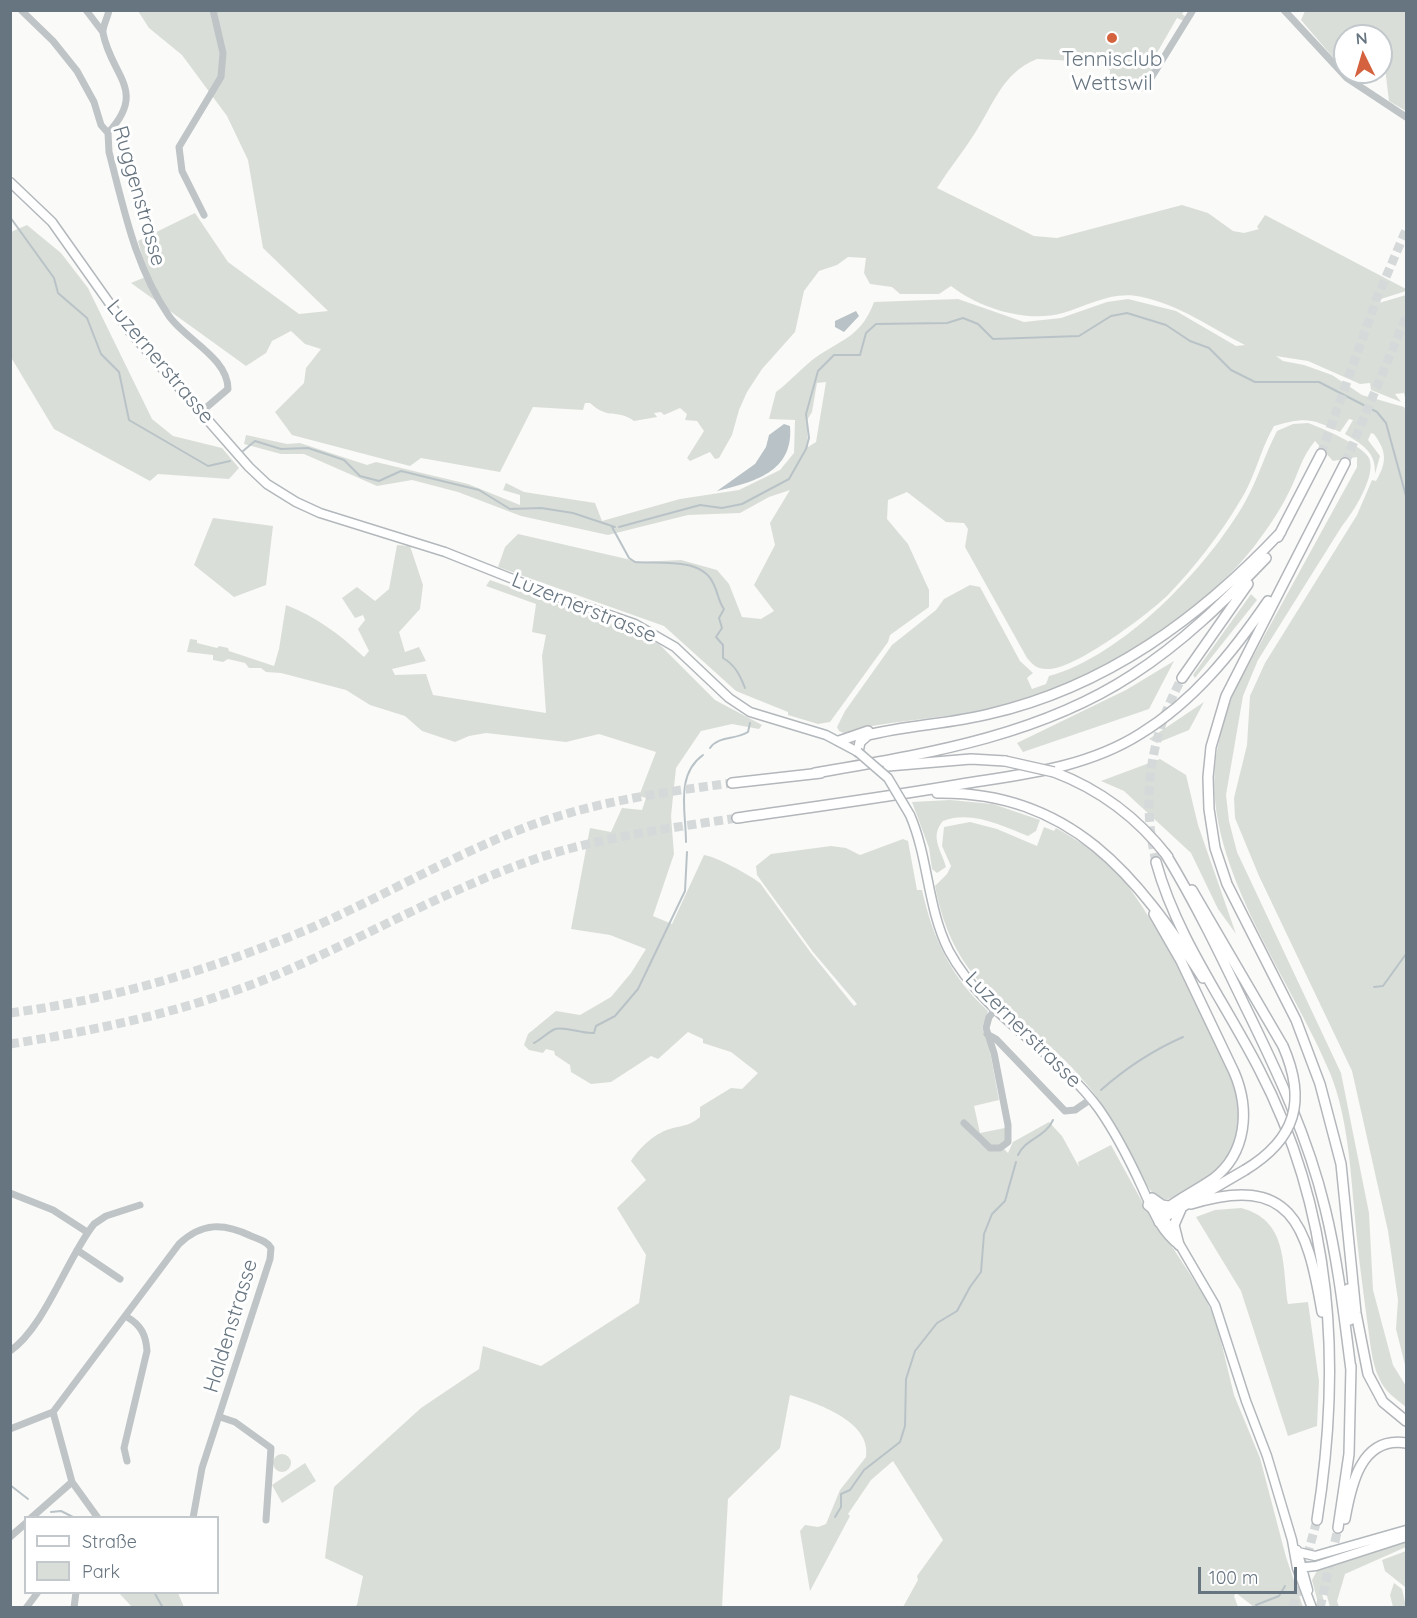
<!DOCTYPE html>
<html>
<head>
<meta charset="utf-8">
<style>
	body { margin:0 }
	#map { position:relative; width:1417px; height:1618px; overflow:hidden; background:#fafaf8; font-family:Quicksand,sans-serif }
	canvas { display:block }
	.frame { position:absolute; inset:0; border:12px solid #677580; pointer-events:none }
	.legend { position:absolute; left:24px; top:1516px; width:195px; height:78px; box-sizing:border-box; background:#fff; border:2px solid #c2c8cc; margin:0; padding:8px 10px; list-style:none; font-size:18px; color:#677580 }
	.legend li { display:flex; align-items:center; gap:12px; height:30px }
	.legend b { width:30px; border:2px solid #c2c8cc }
	.north { position:absolute; left:1333px; top:24px; width:60px; height:60px; box-sizing:border-box; background:#fff; border:2px solid #c2c8cc; border-radius:50%; rotate:355deg; font-size:16px; font-weight:700; line-height:24px; text-align:center; color:#677580 }
	.north::after { content:''; display:block; margin:auto; width:21px; height:27px; background:#d4623e; clip-path:polygon(50% 0,100% 100%,50% 72%,0 100%) }
	.scale { position:absolute; left:1198px; top:1567px; width:99px; height:27px; box-sizing:border-box; border:3px solid #677580; border-top:0; padding-left:8px; font-size:18px; line-height:21px; white-space:nowrap; color:#677580; -webkit-text-stroke:4px #fff; paint-order:stroke }
</style>
</head>
<body>
<div id="map">
<canvas width="1417" height="1618"></canvas>
<div class="frame"></div>
<ul class="legend">
<li><b style="height:8px;background:#fff"></b>Straße</li>
<li><b style="height:16px;background:#daded8"></b>Park</li>
</ul>
<div class="north">N</div>
<div class="scale">100 m</div>
</div>
<script>
const context = document.querySelector('canvas').getContext('2d');
context.lineJoin = 'round';
function fill(path, color) { context.fillStyle = color; context.fill(path, 'evenodd'); }
function stroke(path, color, width, dash) { context.strokeStyle = color; context.lineWidth = width; context.lineCap = dash ? 'butt' : 'round'; context.setLineDash(dash || []); context.stroke(path); }
function drawText(font, color, halo, rows, align = 'center') {
  context.font = font + ' Quicksand,sans-serif'; context.lineWidth = 6; context.setLineDash([]); context.textBaseline = 'middle'; context.strokeStyle = halo; context.fillStyle = color; for (const [text, x, y, turn = 0] of rows) {
    context.save(); context.translate(x, y); context.rotate((+turn || 0) * Math.PI / 180); context.textAlign = isNaN(turn) ? turn : align; if (halo) context.strokeText(text, 0, 0); context.fillText(text, 0, 0); context.restore();
  }
}
fill(new Path2D(`
	M138 11H1184L1182 14 1186 17 1184 21 1177 18 1154 58 1159 62C1142 89 1139 85 1110 74V70L1095 62 1037 59C1002 73 994 104 975 133 963 152 949 169 937 188L1034 236 1057 238 1182 205 1208 213 1233 231 1244 233 1259 229 1257 227 1265 215 1406 289V291L1378 300 1379 303 1406 295V401L1404 393 1395 394 1401 402 1371 390 1370 383 1360 384 1308 361 1276 356 1283 361 1304 365 1332 375 1362 395 1404 407 1406 411V1369L1396 1329 1398 1300 1388 1231 1352 1071 1259 876 1235 818 1234 798 1247 745 1250 696 1265 663 1357 515 1372 480 1376 481C1387 462 1387 452 1374 434L1371 433 1368 440 1380 456 1375 474C1376 452 1363 445 1345 434L1353 420 1349 419 1340 432C1311 418 1305 417 1274 426 1260 450 1255 478 1240 501 1220 535 1194 568 1167 596 1147 615 1072 672 1046 669 1037 669 1033 665 1027 658L965 547 968 529 964 523 946 522 907 492 888 500 887 519 908 544 929 590V607L890 635 888 642 830 722 818 724 788 715V712L736 691 664 626 498 567 505 547 518 534 640 562 681 560 717 570 729 584 742 617 761 619 774 611 754 585 775 545 770 523 790 490 769 497 740 513 688 515 608 535 521 516 458 492 412 480 377 486 304 454H281L244 444 246 435 287 444 300 443 367 465 376 462 468 484 520 505V495L503 490 506 483 524 492 595 503 602 521 680 499 739 490 780 470 794 453 795 420 769 419 776 392C791 381 804 365 819 355 846 338 862 334 874 302L958 299 1024 322 1061 318 1107 302 1128 299 1176 311 1236 346 1245 345C1211 328 1180 305 1142 297 1114 290 1089 305 1063 313 1027 323 981 309 951 286L939 294H900L892 287 870 284 864 273 866 258 848 257 837 265 819 271 804 291 795 332 762 369 747 392 739 410 732 435 719 458 715 459 710 452 690 461 687 458 704 431 697 421 685 420 687 414 680 408 664 415 661 412 654 413 657 417 634 421C616 408 610 421 590 403H585L583 410 533 407 500 472 421 458 410 466 292 435 275 412 304 383 306 368 321 349 305 344 291 331 272 341 266 353 246 366 131 283 148 276 138 241 195 213 228 262 299 314 328 311 263 248 248 160 227 116 182 55 149 28ZM826 382 816 442 808 447 807 420 812 412 817 383Z
	M1305 11H1406V111L1389 101 1381 36H1345V55L1336 61 1301 20Z
	M27 225 61 253 88 288 152 419 173 436 222 448 239 468 229 479 158 474 150 481 54 429 12 359 11 360V232Z
	M1308 423C1322 428 1362 445 1369 458 1377 475 1353 513 1342 526L1258 660 1243 696 1226 795 1229 821 1237 852 1341 1073 1369 1213 1373 1290 1393 1365 1406 1386V1407C1395 1398 1385 1392 1379 1378 1371 1361 1370 1339 1367 1320 1362 1283 1357 1245 1354 1207 1350 1164 1347 1115 1330 1073 1292 981 1205 868 1215 766 1217 741 1226 715 1234 691L1357 467V457L1333 461 1315 441C1301 458 1299 472 1290 490 1281 509 1268 528 1256 544 1206 611 1091 682 1011 704 965 716 919 718 872 726 863 727 855 732 846 734L839 731 837 727 845 711 892 645 936 610 944 599 970 585 980 587 1020 661 1033 673 1027 678 1032 689 1046 684 1049 676C1123 656 1208 567 1245 502 1258 479 1265 454 1277 431L1293 424Z
	M213 518 273 526 266 585 234 597 194 565Z
	M397 545 410 546 423 585 420 609 399 632 405 652 419 647 426 661 392 669 395 675 426 674 433 695 546 713 542 656 546 635 532 632 536 604 486 586 490 580 633 631 659 644 715 700 762 725 759 729 732 724 701 731 676 768 671 816 674 854 653 916 672 924 704 855C715 856 750 875 760 883L811 953 854 1006 857 1004 813 952 757 875 756 866 771 854 831 846 846 848 860 855 903 839 908 841 917 890H922C933 939 951 977 988 1011L982 1028 989 1046 999 1100 974 1106 980 1133 1005 1128V1141L1000 1145 989 1146 965 1127C977 1141 984 1152 1004 1149L1008 1153 1013 1142 1049 1122 1062 1136 1079 1167 1078 1162 1111 1145 1157 1229 1160 1228 1206 1299 1217 1325 1234 1395 1260 1458 1286 1557 1303 1607H1254L1236 1593 1234 1596 1238 1607H903L918 1580 917 1576 943 1540 893 1461 871 1480 848 1514 850 1516 810 1591 800 1531 805 1525 818 1527 826 1524 840 1490 866 1457C872 1421 816 1403 790 1395L780 1448 728 1499 722 1607H354L357 1605 363 1576 325 1558 334 1487 421 1408 479 1369 483 1346 541 1366 639 1303 646 1255 617 1208 646 1180 631 1161C640 1147 656 1132 673 1128 686 1125 690 1125 700 1117V1107L731 1088 742 1089 758 1073 731 1052 703 1043V1039L688 1032 658 1059 651 1056 611 1082 591 1084 571 1072 570 1065 555 1055 554 1051 546 1049 543 1053 529 1050 524 1045 528 1034 556 1011 580 1015 611 997 631 973 646 949 610 935 571 929 590 828 611 832 622 808 642 810 646 798 639 796 656 752 599 734 566 742 486 733 469 736 455 742 422 731 405 716 370 705 346 690 281 673 266 672 261 668H249L245 663 228 659 223 662 213 660V655L187 652 190 639 197 640V643L217 648 219 646 228 648 229 651 274 666 279 649 286 605C317 617 339 634 364 657L369 651 358 629 365 620 363 615 355 618 342 598 357 587 375 601 389 589Z
	M1251 594 1257 600 1195 678 1193 675Z
	M1174 661 1149 709 1023 752 1017 743 1126 690Z
	M1204 702 1189 730 1157 743 1149 739Z
	M1160 759 1186 775 1198 825 1236 934 1218 909 1191 853 1124 791 1101 781Z
	M950 800 993 804 1040 820 1036 831 1028 836C1002 826 972 810 943 821 929 837 942 851 946 867L937 873 932 869 929 848 912 802Z
	M970 822 997 829 1037 846 1044 827 1054 831 1056 828C1081 842 1105 858 1124 881 1154 917 1244 1078 1240 1121 1237 1150 1219 1171 1195 1185 1181 1194 1169 1205 1154 1195 1129 1163 1116 1120 1089 1087 1026 1009 956 998 935 886L947 874 951 866 942 846 944 827Z
	M1241 1208C1288 1220 1282 1264 1288 1304L1308 1302 1319 1381 1317 1426 1288 1436 1241 1291 1196 1217 1215 1210Z
	M273 1463a9 9 0 1 1 18 0a9 9 0 1 1-18 0Z
	M305 1463 316 1481 282 1503 272 1485Z
	M1406 1540V1547L1345 1574 1337 1601 1339 1607H1330L1326 1592 1322 1593 1325 1607H1319L1312 1580 1318 1569Z
	M1406 1551V1586L1405 1587 1385 1571 1382 1560Z
	M1394 1583 1402 1589 1406 1607H1393L1390 1595Z
	M119 1593H178L184 1607H132Z`), '#daded8');
fill(new Path2D(`
	M856 311 859 316 844 332 835 327V321Z
	M784 424 790 426C794 472 754 482 717 491L755 464 766 447 769 435Z`), '#b9c3c7');
stroke(new Path2D(`
	M10 217 54 278 58 293 87 318 101 354 119 372 129 420 208 466 230 461
	M243 451 255 441 281 449 308 448 344 460 360 476 379 481 401 471 479 490 510 509 541 508 573 513 615 527
	M612 527 629 558 635 562C658 564 701 557 713 583 718 592 718 601 724 609L719 618 722 628 716 637 723 645V658C735 665 740 675 745 688
	M619 527 700 505 722 508 742 504 789 479 806 449 809 438 806 414 818 371 834 355H860L866 333 876 324 947 323 963 318 978 324 993 339 1079 336 1111 316 1127 313 1166 325 1190 341 1209 348 1231 370 1255 382H1319L1377 412 1386 423 1406 496
	M710 748C718 736 735 740 748 732L750 723
	M686 842C686 812 675 775 703 755
	M1374 987 1383 986 1406 954
	M534 1043C542 1039 548 1032 555 1029 565 1026 581 1034 594 1033L596 1026 615 1016 638 989 685 891 687 852
	M1101 1090C1127 1067 1151 1051 1183 1037
	M1018 1155C1025 1139 1046 1137 1053 1120
	M10 1485 28 1499
	M51 1512 61 1511 75 1518
	M835 1517 841 1507V1494L850 1490 864 1470 900 1442 905 1426 906 1379 915 1351 937 1323 957 1311 970 1287 981 1272 984 1234 992 1214 1005 1201 1016 1162
	M154 1592 163 1608
	M1256 1605 1279 1596 1285 1586`), '#b9c3c7', 2);
stroke(new Path2D(`
	M1321 454 1377 298 1406 230
	M1345 463 1406 317
	M1156 862C1141 798 1150 736 1182 678
	M10 1013C115 999 214 969 311 928 384 896 453 855 529 826 594 802 663 792 732 783
	M10 1044C105 1029 201 1008 290 969 373 933 452 887 538 858 602 837 670 828 737 818
	M1293 1608 1317 1520
	M1320 1608 1338 1528`), '#d5d9da', 9, [9, 4.5]);
const major = new Path2D(`
	M10 182 52 222 127 328 249 467 267 484 296 502 320 513 445 552 563 599 635 624 675 647 729 698 750 712 826 735 858 752
	M910 815C929 859 927 908 949 951 984 1016 1056 1050 1099 1109 1115 1132 1129 1159 1141 1185 1151 1206 1159 1230 1179 1245
	M1160 1211 1215 1305 1246 1401 1267 1456 1292 1540 1297 1568 1312 1608
	M1297 1550 1308 1590
	M1298 1552 1315 1556 1406 1530
	M1297 1568 1316 1566 1406 1537`);
const highway = new Path2D(`
	M1345 463 1226 696 1211 747 1208 777 1209 809 1215 848 1227 884 1296 1020 1320 1084 1341 1164 1356 1313 1368 1374 1383 1402 1406 1421
	M1278 537 1321 454
	M1182 678 1248 584
	M839 741 868 731
	M858 752 860 742 868 735C908 725 949 724 989 714 1106 687 1200 618 1281 532
	M888 766 971 759 1005 761
	M1054 772C1099 789 1138 818 1168 857
	M815 773C924 754 1037 737 1132 675 1182 643 1225 601 1266 558
	M732 783 821 773
	M937 793C1071 791 1137 876 1203 978
	M737 818C813 807 887 797 962 784 1024 774 1086 768 1140 734 1194 701 1233 652 1268 601
	M1165 853C1195 902 1220 954 1245 1006 1277 1071 1308 1137 1325 1208 1338 1261 1344 1316 1351 1370
	M1156 862C1176 936 1224 1001 1259 1069 1333 1211 1342 1364 1317 1520
	M1192 890 1283 1046
	M1154 914 1181 961 1234 1072C1250 1109 1247 1153 1213 1179 1196 1191 1177 1199 1161 1213L1159 1222
	M1152 1198 1162 1205 1169 1206
	M1191 1204C1291 1173 1307 1224 1322 1312
	M1148 1205 1160 1215H1168L1245 1170
	M1179 1245 1174 1225 1181 1209
	M1348 1289 1350 1320
	M1345 1519C1351 1485 1361 1436 1406 1443
	M1338 1528 1349 1454 1351 1366`);
stroke(major, '#b3b8bc', 11);
stroke(highway, '#b3b7bb', 12);
stroke(new Path2D(`
	M21 10 53 41 77 71 94 102 101 125 108 133 109 152C124 209 135 267 169 316 186 340 228 358 228 389L201 412
	M86 10 102 31
	M1284 10 1347 78 1406 117
	M1141 88 1148 83 1193 10
	M108 133C148 90 111 76 103 33 102 27 108 17 109 10
	M204 215 182 171 179 147 221 77 223 53 213 10
	M987 1034 996 1039 1065 1111 1075 1110 1091 1099
	M964 1123 990 1148H1000L1008 1142V1125L994 1053 986 1028 989 1017 996 1009
	M10 1193 53 1210 87 1232
	M77 1250 120 1279
	M127 1317C141 1325 146 1335 147 1351L124 1448 127 1461
	M10 1351C45 1327 67 1258 94 1224L106 1216 140 1205
	M53 1412 72 1482 98 1518
	M220 1417 235 1422 271 1448 266 1520
	M10 1429 53 1412 179 1244C202 1222 224 1223 251 1236 258 1239 267 1241 271 1248L270 1259 202 1468 193 1518
	M31 1518 72 1482
	M10 1537 26 1523
	M26 1608 38 1592
	M74 1608 76 1592`), '#bfc4c7', 7);
stroke(major, '#fff', 8);
stroke(highway, '#fff', 9);
const majorBridge = new Path2D(`
	M858 752 888 778 910 815`);
const highwayBridge = new Path2D(`
	M1005 761 1054 772
	M1245 1170C1296 1139 1307 1101 1283 1046`);
stroke(majorBridge, '#b3b8bc', 11, []);
stroke(highwayBridge, '#b3b7bb', 12, []);
stroke(majorBridge, '#fff', 8);
stroke(highwayBridge, '#fff', 9);
for (const [x, y, r, color] of [
	[1112,38,6,"#d4623e"]
]) { const dot = new Path2D(); dot.arc(x, y, r, 0, 2 * Math.PI); context.fillStyle = color; context.fill(dot); stroke(dot, '#fff', 2); }
drawText('21px', '#677580', '#fff', [
	["Tennisclub",1112,60],
	["Wettswil",1112,84]
]);
drawText('21px', '#677580', '#fff', [
	["Ruggenstrasse",139,196,74],
	["Luzernerstrasse",160,362,50],
	["Luzernerstrasse",584,608,22],
	["Luzernerstrasse",1023,1030,45],
	["Haldenstrasse",231,1326,-73]
]);
</script>
</body>
</html>
